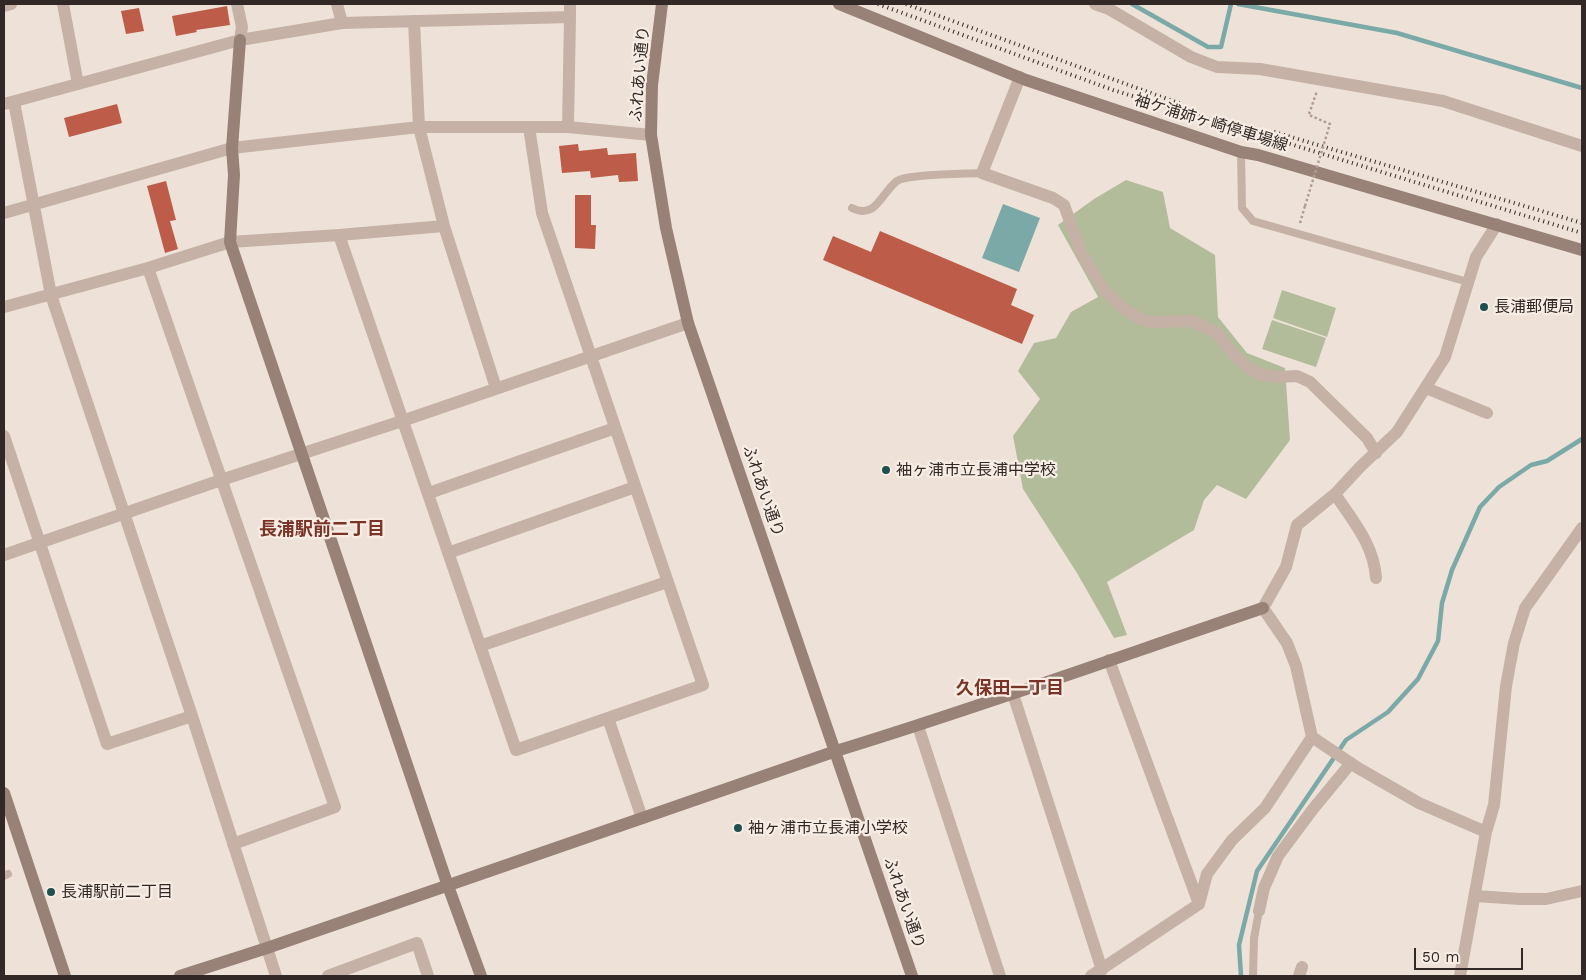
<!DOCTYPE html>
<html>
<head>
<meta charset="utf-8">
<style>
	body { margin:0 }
	#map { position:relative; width:1586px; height:980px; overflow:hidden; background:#eee2d8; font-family:"Work Sans",sans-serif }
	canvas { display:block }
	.frame { position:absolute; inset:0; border:5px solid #322926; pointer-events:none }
	.scale { position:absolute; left:1414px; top:948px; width:109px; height:22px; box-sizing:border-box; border:2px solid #322926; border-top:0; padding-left:6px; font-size:15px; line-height:18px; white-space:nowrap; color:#322926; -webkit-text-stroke:4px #f7ede4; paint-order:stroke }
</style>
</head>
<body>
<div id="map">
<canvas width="1586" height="980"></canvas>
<div class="frame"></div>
<div class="scale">50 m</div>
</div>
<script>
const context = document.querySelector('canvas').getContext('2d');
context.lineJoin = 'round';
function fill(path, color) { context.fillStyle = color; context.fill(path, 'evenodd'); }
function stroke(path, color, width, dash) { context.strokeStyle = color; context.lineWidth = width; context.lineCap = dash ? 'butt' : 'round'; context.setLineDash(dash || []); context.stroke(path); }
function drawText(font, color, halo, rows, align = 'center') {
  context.font = font + ' "Work Sans","Noto Sans JP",sans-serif'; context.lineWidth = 4.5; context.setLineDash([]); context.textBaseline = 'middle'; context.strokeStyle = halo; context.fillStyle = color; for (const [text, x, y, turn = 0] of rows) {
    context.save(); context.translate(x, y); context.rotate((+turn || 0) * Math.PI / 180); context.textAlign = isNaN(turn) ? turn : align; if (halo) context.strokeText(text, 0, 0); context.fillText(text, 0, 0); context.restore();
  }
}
fill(new Path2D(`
	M1126 180 1163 192 1170 228 1215 255 1218 317 1247 353 1285 368 1290 440 1246 499 1217 485 1204 500 1194 530 1107 582 1127 635 1114 638 1077 573 1023 489 1013 436 1040 399 1018 371 1034 343 1056 338 1071 312 1098 297 1058 225 1094 199Z
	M1282 290 1336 308 1327 337 1273 318Z
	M1272 320 1326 338 1316 367 1262 349Z`), '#b3bc9a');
fill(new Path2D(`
	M1003 204 1040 218 1019 272 982 258Z`), '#7aa9a7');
stroke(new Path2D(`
	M1132 4 1208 47H1221L1231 4
	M1238 4 1397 33 1582 88
	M1241 976 1239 945 1257 871 1346 740 1388 712 1418 679 1438 641 1442 603 1452 570 1480 507 1499 487 1531 465 1547 461 1582 439`), '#7aa9a7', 4.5);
fill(new Path2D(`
	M227 6 230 25 196 30 197 32 176 36 172 16Z
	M139 8 144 31 126 34 121 11Z
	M117 104 122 123 69 137 64 118Z
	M578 144 579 151 607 148 608 155 636 153 638 181 619 182 618 175 591 178 590 171 562 173 559 146Z
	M166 181 176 220 170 221 178 249 165 253 147 186Z
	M575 195H591V225H596L595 249 575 248Z
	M880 231 1017 289 1011 305 1034 315 1022 344 823 260 833 236 871 252Z`), '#bc5c49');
stroke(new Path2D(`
	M1309 114 1317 91
	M1300 223 1305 206`), '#b19b90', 2.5, [2.5, 2.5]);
stroke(new Path2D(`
	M1241 152 1242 208 1253 221 1468 282
	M852 208C876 220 881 193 897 181 907 174 966 174 982 173
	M4 876 8 874
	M1253 976 1254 938 1259 911`), '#c5b1a5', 8);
stroke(new Path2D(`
	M63 4 78 84
	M237 4 242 27 240 40
	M337 4 342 23
	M1095 4 1109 9 1191 57 1217 67 1260 69 1443 101 1582 146
	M4 6 11 4
	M414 21 419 127 444 226 496 388
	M1020 77 982 173 1053 198 1064 205 1081 252 1103 289 1122 307 1138 318 1152 322 1192 321 1217 333 1235 356 1250 369 1263 375 1278 377 1297 376 1310 382 1367 438 1376 453
	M14 102 51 295 192 716 276 976
	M4 104 240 40 342 23 570 17V4
	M568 127 570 17
	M4 213 232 148 419 127H568L651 135
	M339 235 516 750 703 685 542 213 529 127
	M148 268 335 807 233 844
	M4 307 148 268 230 242 339 235 444 226
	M1426 388 1487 413
	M4 436 107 744 192 716
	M429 493 615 428
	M1335 494C1353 521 1374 545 1376 578
	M448 553 635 487
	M4 555 221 480 402 421 688 323
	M480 646 667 582
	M1013 694 1102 970
	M608 718 642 818
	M918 726 1000 976
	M1486 832 1419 803 1358 768 1312 737 1296 666 1287 643 1263 608 1286 567 1297 525 1335 494 1360 467 1397 432 1445 357 1476 257 1497 224
	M1475 896 1520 899H1546L1582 891
	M1199 904 1207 874 1232 840 1265 808 1312 737
	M1259 911 1264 888 1278 856 1313 809 1351 763
	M328 976 417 943 428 976
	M1091 976 1199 904 1109 660
	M1299 976 1302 967
	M1460 976 1486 832 1494 805 1506 686 1514 643 1525 608 1582 528`), '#c5b1a5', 12);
stroke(new Path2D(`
	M662 4 652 85 651 135 666 228 688 323 912 976
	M839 4 1026 80 1241 152 1258 155 1582 250
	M240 40 232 148 234 175 230 242 448 886 481 976
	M4 793 65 976
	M180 976 267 948 836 751C980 707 1121 656 1263 608`), '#988177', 12);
stroke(new Path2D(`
	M878 4 1113 90 1582 233
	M906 4 1181 104
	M1274 132 1582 223`), '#322926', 4, [1, 4]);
stroke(new Path2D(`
	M1305 206 1330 124 1309 115V114`), '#b19b90', 2.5, [2.5, 2.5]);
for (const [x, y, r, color] of [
	[1484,307,5,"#1f4f4f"],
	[886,470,5,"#1f4f4f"],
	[738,828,5,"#1f4f4f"],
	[51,892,5,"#1f4f4f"]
]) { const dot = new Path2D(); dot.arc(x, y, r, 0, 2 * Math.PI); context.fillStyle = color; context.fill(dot); stroke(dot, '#f7ede4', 2); }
drawText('16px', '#322926', '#f7ede4', [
	["ふれあい通り",640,74,-85],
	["袖ケ浦姉ヶ崎停車場線",1211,123,17],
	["ふれあい通り",763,491,71],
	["ふれあい通り",904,903,71]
]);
drawText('16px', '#322926', '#f7ede4', [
	["長浦郵便局",1494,307],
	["袖ヶ浦市立長浦中学校",896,470],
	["袖ヶ浦市立長浦小学校",748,828],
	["長浦駅前二丁目",61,892]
], 'left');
drawText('bold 18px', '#7a3326', '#f7ede4', [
	["長浦駅前二丁目",322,530],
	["久保田一丁目",1010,689]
]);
</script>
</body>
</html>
